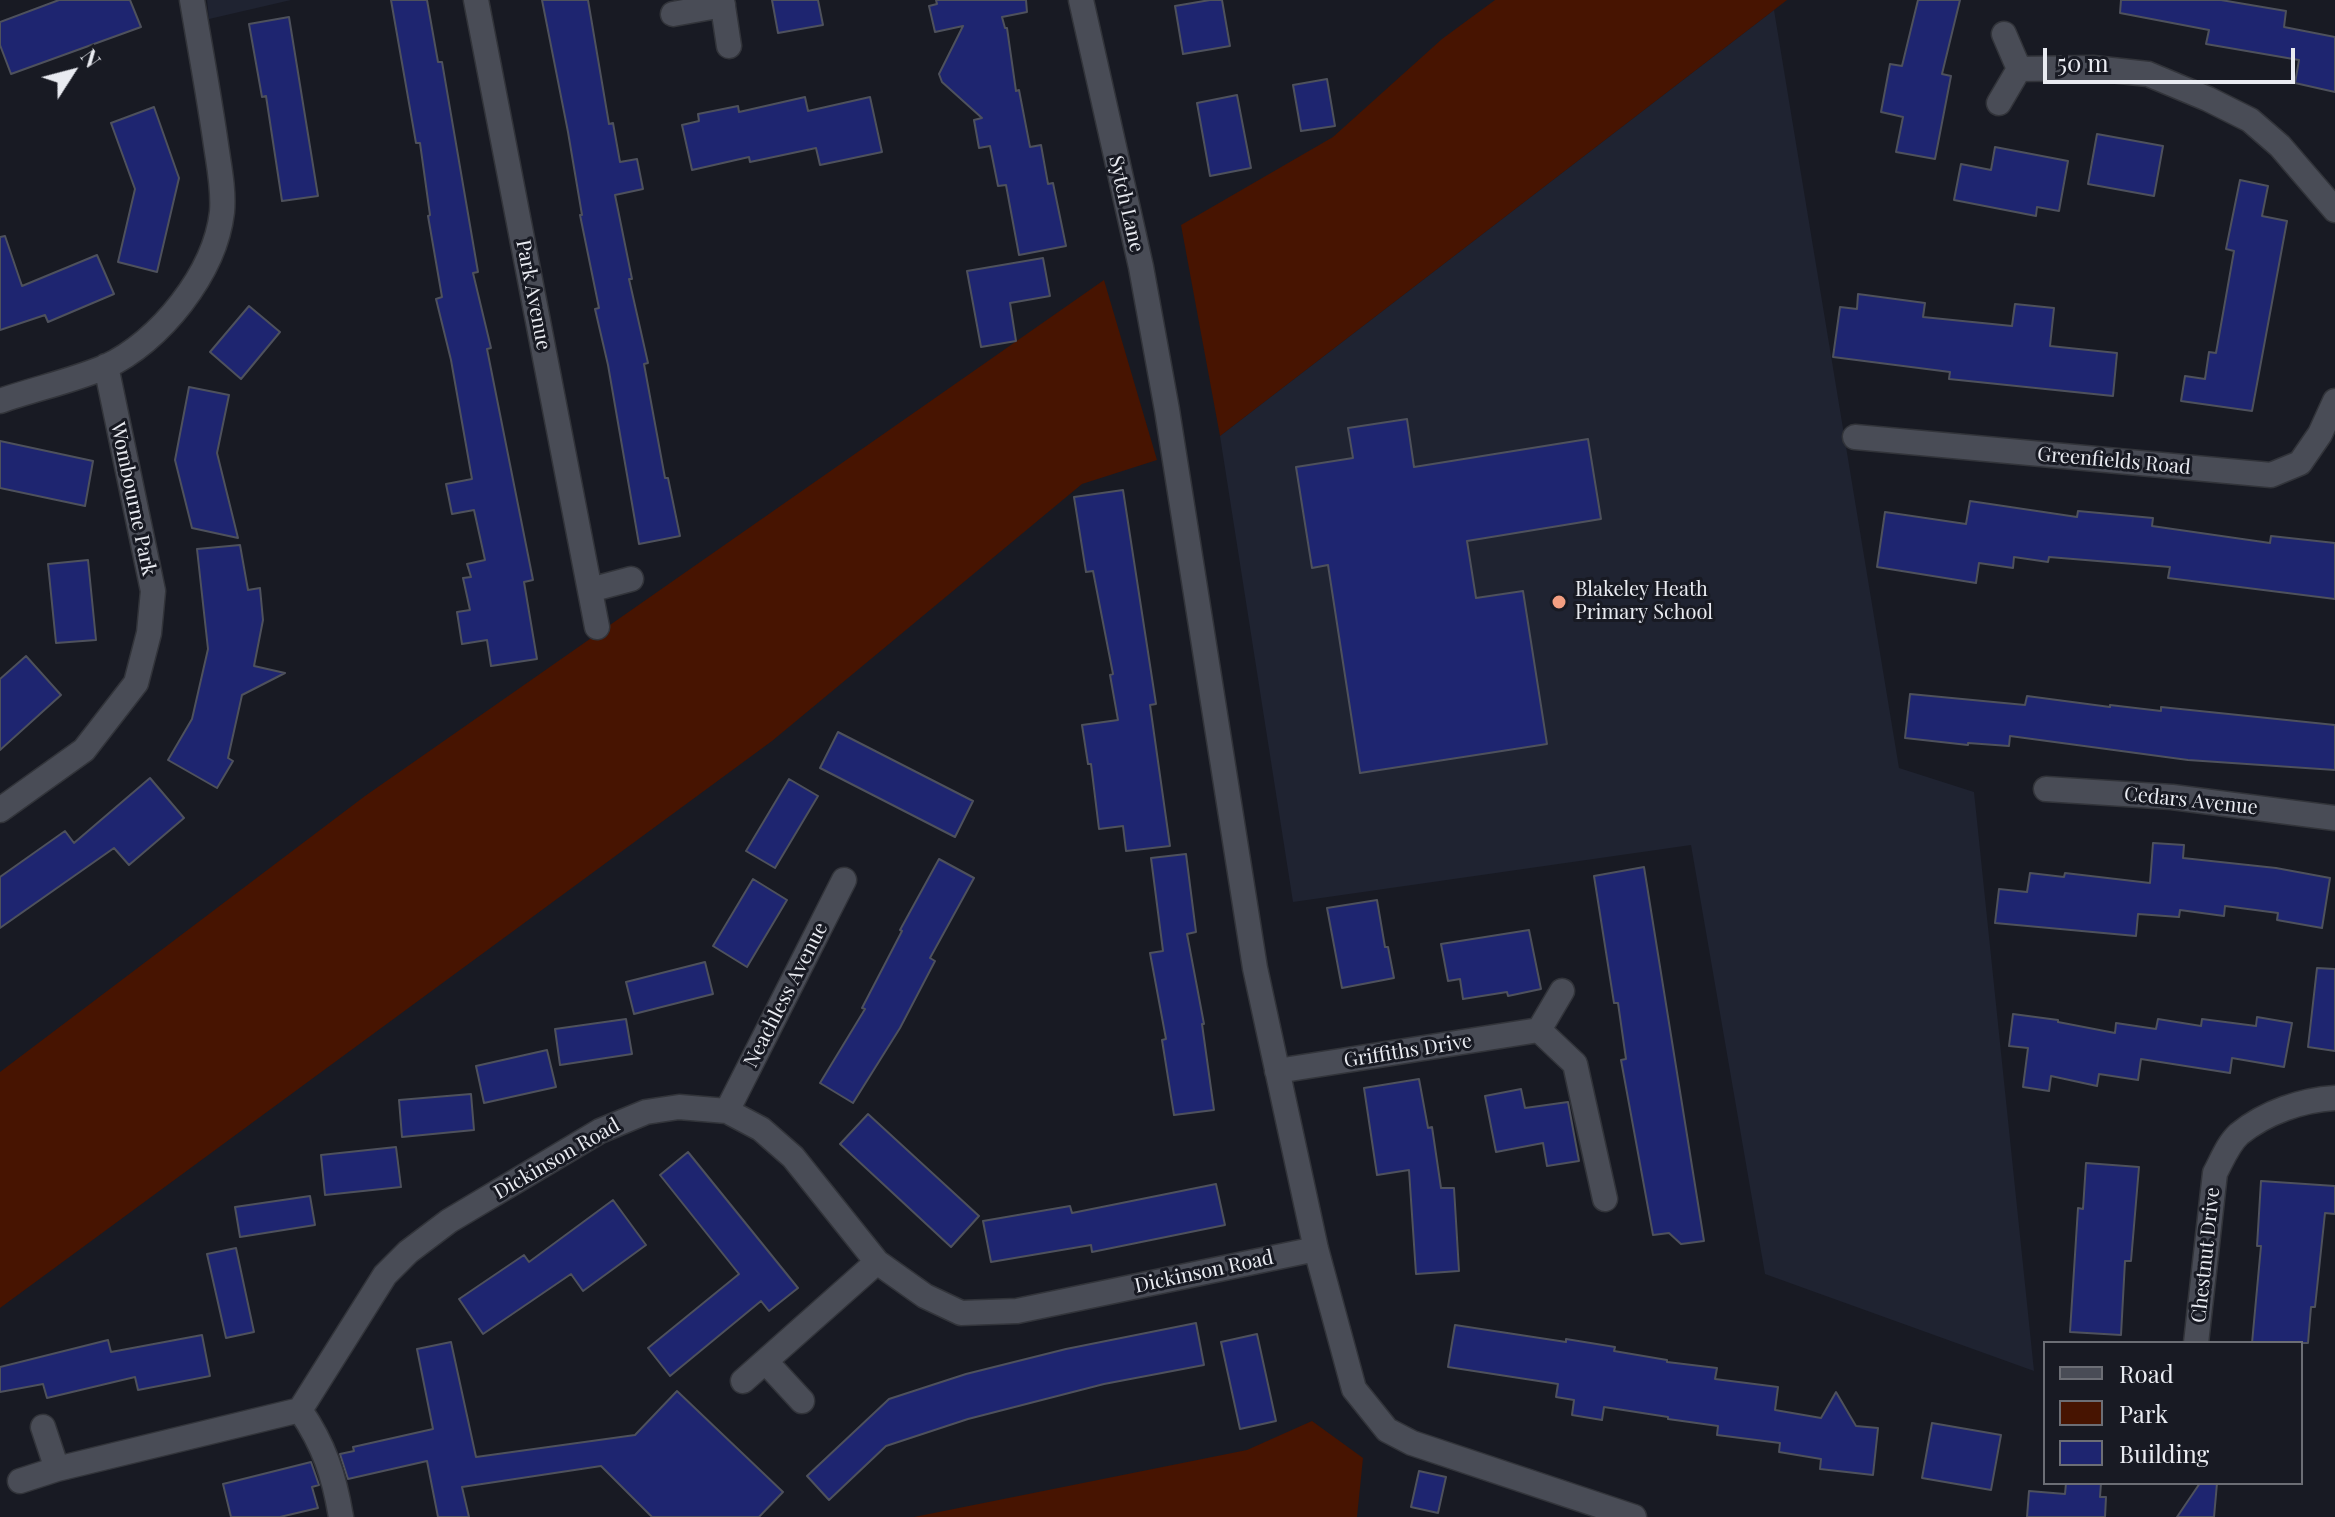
<!DOCTYPE html>
<html>
<head>
<meta charset="utf-8">
<style>
	body { margin:0 }
	#map { position:relative; width:2335px; height:1517px; overflow:hidden; background:#181a23; font-family:"Playfair Display",serif }
	canvas { display:block }
	.legend { position:absolute; left:2043px; top:1341px; width:260px; height:144px; box-sizing:border-box; background:#181a23; border:2px solid #6c6e75; margin:0; padding:10px 14px; list-style:none; font-size:24px; color:#e9ebf1 }
	.legend li { display:flex; align-items:center; gap:16px; height:40px }
	.legend b { width:40px; border:2px solid #6c6e75 }
	.north { position:absolute; left:32px; top:32px; width:80px; height:80px; -webkit-text-stroke:6px #181a23; paint-order:stroke; rotate:54deg; font-size:22px; font-weight:700; line-height:32px; text-align:center; color:#e9ebf1 }
	.north::after { content:''; display:block; margin:auto; width:28px; height:36px; background:#e9ebf1; clip-path:polygon(50% 0,100% 100%,50% 72%,0 100%) }
	.scale { position:absolute; left:2043px; top:48px; width:252px; height:36px; box-sizing:border-box; border:4px solid #e9ebf1; border-top:0; padding-left:10px; font-size:24px; line-height:28px; white-space:nowrap; color:#e9ebf1; -webkit-text-stroke:6px #181a23; paint-order:stroke }
</style>
</head>
<body>
<div id="map">
<canvas width="2335" height="1517"></canvas>
<ul class="legend">
<li><b style="height:10px;background:#494c56"></b>Road</li>
<li><b style="height:22px;background:#471401"></b>Park</li>
<li><b style="height:22px;background:#1e2570"></b>Building</li>
</ul>
<div class="north">N</div>
<div class="scale">50 m</div>
</div>
<script>
const context = document.querySelector('canvas').getContext('2d');
context.lineJoin = 'round';
function fill(path, color) { context.fillStyle = color; context.fill(path, 'evenodd'); }
function stroke(path, color, width, dash) { context.strokeStyle = color; context.lineWidth = width; context.lineCap = dash ? 'butt' : 'round'; context.setLineDash(dash || []); context.stroke(path); }
function drawText(font, color, halo, rows, align = 'center') {
  context.font = font + ' "Playfair Display",serif'; context.lineWidth = 6; context.setLineDash([]); context.textBaseline = 'middle'; context.strokeStyle = halo; context.fillStyle = color; for (const [text, x, y, turn = 0] of rows) {
    context.save(); context.translate(x, y); context.rotate((+turn || 0) * Math.PI / 180); context.textAlign = isNaN(turn) ? turn : align; if (halo) context.strokeText(text, 0, 0); context.fillText(text, 0, 0); context.restore();
  }
}
fill(new Path2D(`
	M207 0H291L209 19Z
	M1774 10 1899 768 1974 792 2034 1371 1765 1274 1691 845 1293 902 1220 436Z`), '#1f2331');
fill(new Path2D(`
	M1495 0H1787L1220 436 1181 225 1333 137 1442 39Z
	M1104 280 1157 460 1082 484 772 741 0 1308V1072L365 796Z
	M1312 1421 1363 1458 1357 1517H914L1247 1450Z`), '#471401');
const building = new Path2D(`
	M59 0H130L141 27 11 74 0 45V22Z
	M391 0H427L438 62H442L478 272 473 273 491 348 487 349 533 580 524 582 537 659 491 666 487 640 462 644 457 612 470 610 463 578 471 577 467 564 485 560 474 510 452 514 446 484 472 479 451 360 436 299 442 297 428 216 430 215 420 143H416Z
	M542 0H588L609 124 613 123 620 162 637 159 643 189 615 195 632 279H629L648 363 644 364 665 478H668L680 536 639 544 608 365 595 309 599 308 580 215H582L568 132Z
	M772 0H818L823 25 778 33Z
	M936 0H1026L1027 12 1002 17 1005 28H1007L1016 91 1019 90 1030 147 1041 145 1048 184 1053 183 1066 246 1019 255 1006 185 998 186 990 146 979 148 974 120 982 118 942 82 939 74 963 26 935 32 929 6 937 4Z
	M1210 0H1222L1230 46 1183 54 1175 6Z
	M1918 0H1960L1942 74 1951 76 1935 159 1896 152 1903 117 1881 112 1890 64 1902 66Z
	M2121 0H2221L2286 11 2284 27 2335 37V92L2295 83 2299 60 2206 44 2209 30 2120 13Z
	M289 17 318 196 282 201 266 96 262 97 249 24Z
	M1327 79 1335 126 1301 131 1293 85Z
	M1237 95 1251 168 1210 176 1197 103Z
	M805 97 808 111 870 97 882 152 820 165 816 148 750 162 749 157 692 170 682 125 699 121 698 114 738 106 739 112Z
	M154 107 179 178 157 272 118 262 135 189 111 123Z
	M2097 134 2163 146 2154 196 2088 184Z
	M1995 147 2068 161 2059 211 2037 207 2036 216 1954 200 1961 164 1991 170Z
	M2240 180 2268 186 2262 216 2287 221 2252 411 2181 401 2185 376 2205 379 2209 352 2216 353 2234 251 2226 249Z
	M5 236 22 286 97 255 114 294 48 322 45 315 0 330V237Z
	M1043 258 1050 296 1010 303 1016 341 981 347 967 271Z
	M1858 294 1925 303 1923 317 2012 326 2015 304 2054 308 2050 346 2117 353 2113 396 1949 379 1950 372 1833 357 1840 307 1857 309Z
	M249 306 280 332 241 379 210 352Z
	M189 387 229 395 217 453 238 538 192 528 175 460Z
	M1407 419 1414 467 1588 439 1601 519 1467 541 1476 598 1523 591 1547 744 1360 773 1328 565 1312 568 1296 467 1353 458 1348 428Z
	M0 441 93 461 85 506 0 488Z
	M1123 490 1156 704 1150 705 1170 846 1126 851 1123 826 1099 829 1091 764H1088L1082 725 1118 720 1110 675 1113 674 1093 571 1086 572 1074 497Z
	M1970 501 2077 517 2078 511 2153 518 2152 526 2270 543 2271 536 2335 543V599L2168 578 2170 567 2049 557 2048 562 2014 557 2013 568 1979 563 1976 583 1877 567 1885 512 1966 524Z
	M240 545 248 590 260 588 263 620 254 666 285 673 242 695 228 758 233 761 217 788 168 760 192 719 208 649 197 549Z
	M88 560 96 640 56 643 48 564Z
	M26 656 61 695 0 750V679Z
	M1910 694 2025 705 2027 696 2110 707V705L2161 711V707L2335 725V770L2188 760 2010 736 2009 746 1968 743V745L1905 738Z
	M838 732 973 801 955 837 820 768Z
	M150 778 184 818 129 865 114 848 0 928V877L65 831 74 843Z
	M789 779 818 796 775 868 746 851Z
	M2153 843 2184 845 2183 858 2276 868 2330 878 2322 928 2277 920 2278 913 2225 906 2224 916 2180 910 2179 917 2138 914 2136 936 1995 923 1999 889 2027 892 2030 873 2064 877 2065 873 2150 883Z
	M1186 854 1196 932 1187 934 1204 1024H1202L1214 1110 1174 1115 1162 1040 1166 1039 1150 953 1163 951 1151 858Z
	M939 859 974 878 930 958 935 961 900 1028 853 1103 820 1083 865 1009 862 1008 902 931 900 930Z
	M1644 867 1704 1241 1681 1244 1669 1233 1653 1235 1621 1060 1626 1059 1618 1003H1614L1594 876Z
	M753 879 787 900 747 967 713 946Z
	M1377 900 1385 947H1388L1394 978 1342 988 1327 908Z
	M1529 930 1541 989 1508 996 1507 992 1463 999 1460 979 1448 981 1441 944Z
	M705 962 713 994 634 1014 626 982Z
	M2317 968 2335 969V1051L2308 1047Z
	M2013 1014 2058 1020V1022L2115 1033 2116 1023 2156 1029 2158 1019 2201 1026 2202 1019 2256 1026 2257 1017 2292 1023 2284 1067 2232 1058 2230 1073 2141 1059 2138 1080 2099 1074 2097 1086 2051 1076 2049 1091 2023 1087 2028 1048 2009 1046Z
	M626 1019 632 1054 560 1065 555 1029Z
	M547 1050 556 1087 484 1103 476 1066Z
	M1419 1079 1428 1128 1432 1127 1441 1188H1454L1459 1271 1416 1274 1409 1170 1377 1175 1364 1088Z
	M1521 1089 1525 1108 1568 1102 1579 1161 1547 1166 1543 1143 1496 1152 1485 1096Z
	M471 1094 474 1130 402 1137 399 1100Z
	M868 1114 979 1216 951 1247 840 1144Z
	M396 1147 401 1187 325 1195 321 1155Z
	M688 1152 798 1288 769 1311 761 1301 670 1376 648 1348 739 1274 660 1175Z
	M2086 1163 2139 1167 2131 1261H2125L2121 1335 2070 1332 2078 1208 2083 1209Z
	M2261 1181 2335 1186V1214L2325 1213 2315 1307H2311L2308 1343H2252L2261 1246H2257Z
	M1216 1184 1225 1225 1092 1252 1091 1245 991 1262 983 1221 1070 1206 1072 1213Z
	M310 1196 315 1225 240 1237 235 1207Z
	M613 1200 646 1245 583 1291 571 1274 483 1334 459 1299 524 1255 529 1262Z
	M236 1248 254 1332 226 1338 207 1254Z
	M1196 1323 1204 1365 1104 1384 968 1419 886 1446 829 1500 807 1476 889 1399 966 1374 1066 1349Z
	M1455 1325 1566 1342V1339L1615 1347 1614 1351 1667 1360V1362L1717 1368 1715 1379 1778 1387 1775 1410 1821 1418 1836 1392 1856 1426 1878 1428 1873 1475 1820 1469 1821 1459 1779 1452 1780 1443 1717 1435 1718 1426 1668 1419V1417L1604 1407 1602 1420 1572 1415 1574 1400 1556 1397 1558 1384 1448 1367Z
	M1257 1334 1276 1421 1240 1429 1221 1342Z
	M202 1335 210 1376 138 1390 135 1377 47 1398 43 1384 0 1392V1367L108 1340 111 1352Z
	M451 1342 476 1457 635 1435 677 1391 783 1492 759 1517H652L601 1466 462 1487 469 1517H438L427 1461 348 1479 340 1454 354 1451 353 1447 433 1429 417 1349Z
	M1932 1423 2001 1435 1991 1490 1922 1478Z
	M311 1462 319 1485 312 1487 318 1508 280 1517H231L223 1484Z
	M1419 1471 1446 1477 1438 1513 1411 1507Z
	M2066 1483H2101L2100 1497H2106L2105 1517H2027L2029 1491 2065 1494Z
	M2200 1483H2217L2214 1517H2177Z`);
fill(building, '#1e2570');
stroke(building, '#4e515c', 2);
const minor = new Path2D(`
	M476 0 597 627
	M722 0 729 46
	M1081 0 1141 267 1167 410 1255 968 1316 1249 1354 1389 1387 1430 1412 1443 1634 1517
	M673 14 723 5
	M2019 69 2093 68 2148 74 2208 99 2250 120 2280 146 2335 210
	M1999 103 2019 69 2004 34
	M0 401C34 389 72 381 105 367 160 342 215 273 222 212 224 190 219 166 216 145 209 96 200 48 192 0
	M1855 437 2271 475 2300 463 2320 434 2335 401
	M590 590 631 579
	M2046 789 2172 797 2335 818
	M0 810 84 750 136 683 149 633 153 591 106 366
	M1539 1030 1562 991
	M1277 1071 1539 1030 1575 1064 1605 1199
	M727 1111 844 880
	M2196 1343 2215 1173C2222 1160 2228 1144 2239 1134 2266 1112 2302 1100 2335 1098
	M766 1362 802 1401
	M743 1381 877 1262
	M300 1410C324 1445 334 1475 341 1517
	M43 1427 57 1469
	M20 1481 57 1469 300 1410 385 1275 408 1252 449 1221 600 1131 646 1112 679 1107 727 1111 761 1129 793 1157 877 1262 925 1296 961 1313 1017 1311 1316 1249`);
stroke(minor, '#32343a', 27);
stroke(minor, '#494c56', 24);
for (const [x, y, r, color] of [
	[1559,602,8,"#f39f82"]
]) { const dot = new Path2D(); dot.arc(x, y, r, 0, 2 * Math.PI); context.fillStyle = color; context.fill(dot); stroke(dot, '#181a23', 3); }
drawText('20px', '#e9ebf1', '#181a23', [
	["Sytch Lane",1126,204,77],
	["Park Avenue",533,295,79],
	["Greenfields Road",2114,461,5],
	["Wombourne Park",133,499,78],
	["Cedars Avenue",2191,801,6],
	["Neachless Avenue",786,995,-63],
	["Griffiths Drive",1408,1051,-9],
	["Dickinson Road",557,1159,-30],
	["Chestnut Drive",2206,1255,-84],
	["Dickinson Road",1204,1272,-12]
]);
drawText('20px', '#e9ebf1', '#181a23', [
	["Blakeley Heath",1575,590],
	["Primary School",1575,613]
], 'left');
</script>
</body>
</html>
